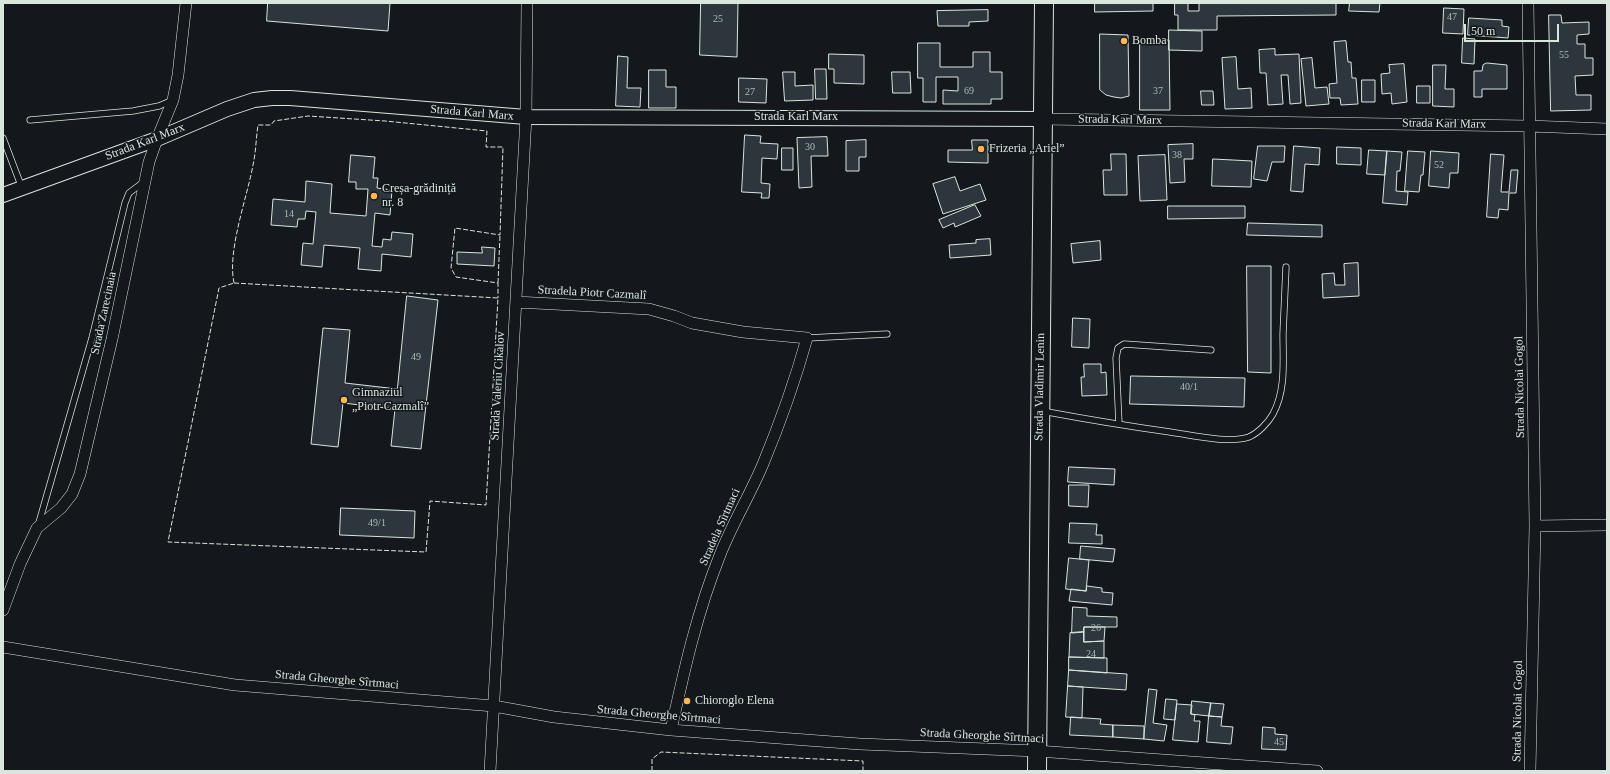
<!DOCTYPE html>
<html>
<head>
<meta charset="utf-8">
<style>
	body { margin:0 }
	#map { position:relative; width:1610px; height:774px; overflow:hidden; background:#14181c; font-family:Georgia,serif }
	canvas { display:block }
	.frame { position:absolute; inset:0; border:4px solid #d8e6dc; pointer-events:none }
	.scale { position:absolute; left:1464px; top:24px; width:95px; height:18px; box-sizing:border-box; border:2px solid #d8e6dc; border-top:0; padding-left:5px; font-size:12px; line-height:14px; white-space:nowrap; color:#d8e6dc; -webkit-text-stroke:3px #14181c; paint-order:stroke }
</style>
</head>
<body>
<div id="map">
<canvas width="1610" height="774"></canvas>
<div class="frame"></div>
<div class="scale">50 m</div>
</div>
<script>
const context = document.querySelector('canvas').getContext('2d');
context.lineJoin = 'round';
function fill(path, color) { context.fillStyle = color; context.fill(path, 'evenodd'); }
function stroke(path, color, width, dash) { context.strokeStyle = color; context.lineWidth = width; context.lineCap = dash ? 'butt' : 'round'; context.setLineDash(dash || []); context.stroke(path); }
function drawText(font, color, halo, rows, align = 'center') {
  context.font = font + ' Georgia,serif'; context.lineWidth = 3; context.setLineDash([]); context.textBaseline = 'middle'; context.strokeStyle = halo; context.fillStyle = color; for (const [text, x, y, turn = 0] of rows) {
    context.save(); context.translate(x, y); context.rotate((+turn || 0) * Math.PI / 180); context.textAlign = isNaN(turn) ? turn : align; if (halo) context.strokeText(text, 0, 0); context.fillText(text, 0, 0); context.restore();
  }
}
const building = new Path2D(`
	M268 3H390L388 31 267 21Z
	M701 3H738L737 57 700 55Z
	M1095 3H1153V11L1095 12Z
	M1175 3H1188V11H1199V3H1336V15L1217 16V30H1178V15H1175Z
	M1350 3H1380L1379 12 1349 11Z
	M1444 8 1464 9 1463 34 1443 33Z
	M988 10V21L969 22V26H938L937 11Z
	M1549 15H1561L1562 23 1589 22V34L1577 35V44H1585V58H1593V75L1575 76 1576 95H1591V110L1551 111Z
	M1469 18 1502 20V26L1509 27 1508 38 1468 35Z
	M1169 30 1202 31V51L1169 50Z
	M1100 34 1128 35 1129 96 1121 98 1114 97 1106 95 1100 90Z
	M1463 38 1475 39 1474 64 1462 63Z
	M1140 40H1169L1170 110H1140Z
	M1346 41 1348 62H1351L1352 78H1356L1358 104 1341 105 1340 98H1330L1329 84 1337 83 1334 42Z
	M918 43H940V67H973V52H990V72H1002V99H991V104H943V90L958 91V77H936V102H923V78H918Z
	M1275 49V55L1299 54 1301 103 1290 104 1288 75H1281L1283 104 1268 105 1266 73H1260L1259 50Z
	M829 54 864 55V84L834 83V69H829Z
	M618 56 628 57 627 88H641L640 107 616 106Z
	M1236 57 1238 89 1251 88 1252 108 1225 109 1222 58Z
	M1312 58 1315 88 1327 87 1329 104 1306 106 1301 59Z
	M1487 63 1507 65V89H1482V97H1474V71H1482L1483 65Z
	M1404 64 1407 102 1392 104 1391 93 1382 94 1381 74 1390 73 1389 65Z
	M1433 65H1446L1445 89H1454V107L1433 106Z
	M815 69H826L827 99H816Z
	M649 70H666V87H676V108H649Z
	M783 72H795V86L813 85V100L785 101Z
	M892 72H910L911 93H893Z
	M739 78 767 79 766 103 739 102Z
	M1362 80H1375V102H1362Z
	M1417 86H1430V103H1417Z
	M1201 91H1213L1214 105H1202Z
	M745 135 761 136 760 143 778 144 777 159 762 158 761 183 770 184 769 198H761L762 193 742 192Z
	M827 137 828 156H811L812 187 799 188 797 138Z
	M866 140V157H859V171H846V141Z
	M972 140H988V163L948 162V150H972Z
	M1193 144V159H1184L1185 182 1170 183 1168 145Z
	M1258 146H1285L1284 162H1272L1267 181 1254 179Z
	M1294 146 1320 148 1319 165 1305 164 1303 192 1291 191Z
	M1337 147 1361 148V165L1337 164Z
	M782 148H793V170H782Z
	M1369 150 1387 151 1385 175 1367 174Z
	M1387 151 1402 152 1400 171H1397L1396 191 1408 192 1407 205 1383 203Z
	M1408 151 1425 152 1423 175H1421L1419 192 1405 191Z
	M1431 151 1459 153 1458 173H1450L1449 188 1429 186Z
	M1111 154H1126L1127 195H1104L1103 170H1111Z
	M1491 154 1504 155 1501 192H1509L1511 170H1518L1516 193H1509L1508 210 1499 209 1498 218 1487 217Z
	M351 155 375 157 373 178H378L377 188 392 190 390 215 375 213 372 246 382 247 383 239 391 240 392 232 413 234 411 257 382 254 381 271 358 269 360 248 324 245 322 267 301 265 303 243 313 244 316 212 306 211 305 219H298L297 227 271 225 273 199 305 202 306 181 332 184 330 213 366 216 368 189H356V182H349Z
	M1165 155 1167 200 1140 201 1138 156Z
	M1213 159 1252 161 1251 187 1212 186Z
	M955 177 960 191 980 184 986 200 943 214 933 184Z
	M975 205 981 216 955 227 954 223 943 228 939 220Z
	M1168 206H1245V218L1168 219Z
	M1248 223 1322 225V237L1247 235Z
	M990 239 991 255 950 258 949 245 976 243V240Z
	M1100 241 1101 260 1073 263 1071 244Z
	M482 247 495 248 494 266 457 264V252L482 253Z
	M1358 263 1359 296 1323 298 1322 274 1334 273 1335 285H1345L1344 264Z
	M1247 266H1271V373L1248 372Z
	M407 296 438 300 421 449 391 446 395 409 343 403 338 447 311 444 323 328 350 330 345 383 397 389Z
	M1073 318 1090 319 1089 348 1072 347Z
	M1084 364H1101V373L1106 372 1107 395 1082 396 1081 377H1084Z
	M1131 376 1245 378 1244 407 1130 404Z
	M1069 467 1115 469 1114 485 1068 482Z
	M1069 485H1089L1088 507 1069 506Z
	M341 508 415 511 414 538 340 535Z
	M1070 523 1097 524 1096 535H1102V544L1069 543Z
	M1081 546 1115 549 1113 562 1080 559Z
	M1069 558 1089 560 1086 591 1066 589Z
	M1087 586 1102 588V592L1113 593 1112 605 1069 601 1071 589 1086 591Z
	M1073 607 1087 608V616L1117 617V627H1084V632L1072 633Z
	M1084 627H1105L1104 641 1084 642Z
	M1084 632V642L1104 641V658L1069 657 1070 633Z
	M1069 657 1107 658V673L1069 670Z
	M1069 670 1127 674 1126 690 1068 686Z
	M1068 686 1083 687 1082 718 1066 717Z
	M1149 689 1157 690 1153 723 1167 725 1164 741 1144 739Z
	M1166 699 1177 700 1175 720 1164 719Z
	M1192 701 1211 703 1209 716 1191 714Z
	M1211 703 1224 704 1222 717 1209 716Z
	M1177 704 1192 705 1191 714 1195 715 1194 721H1200L1198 742 1173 740Z
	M1209 716 1222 717 1221 726 1233 727 1231 744 1207 742Z
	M1071 717 1101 719 1100 724 1113 725V737L1070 735Z
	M1113 725 1144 726V739L1113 737Z
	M1263 727 1275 728V734L1287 735 1286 750 1262 749Z`);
fill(building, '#2c363c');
stroke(building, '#d8e6dc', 1);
const service = new Path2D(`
	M30 120 133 111 159 106 173 100
	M3 138 22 188
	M807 338 887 334
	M1042 411C1085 419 1127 426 1170 432 1192 435 1229 444 1249 437 1258 433 1268 423 1273 414 1286 390 1283 361 1283 334 1284 312 1285 290 1286 267
	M1119 424 1116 358 1118 348 1124 344 1211 350
	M38 526 92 338 125 203 129 193 145 181`);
const minor = new Path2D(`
	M1528 3 1535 526 1530 771
	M1043 119 1529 126 1607 129
	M516 302 649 309 674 316 692 323 743 332 807 338C795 381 780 423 763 464 750 495 732 524 720 555 697 612 684 671 671 730
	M1535 526 1607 525
	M3 610 20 564 37 528 61 508 72 494 80 474 112 339 149 162 157 139 173 100 178 75 186 3
	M3 647 235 685 494 706 554 717 671 730 860 744 1037 751 1317 771
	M490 771 526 117 527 3`);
const tertiary = new Path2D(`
	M3 195 157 139 227 109 254 100 272 98H290L526 117 1043 119`);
const primary = new Path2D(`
	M1037 771 1044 3`);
stroke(service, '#d8e6dc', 7);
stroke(minor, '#d8e6dc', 12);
stroke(tertiary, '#d8e6dc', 16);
stroke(primary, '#d8e6dc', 20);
stroke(service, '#14181c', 5.5);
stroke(minor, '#14181c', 11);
stroke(tertiary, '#14181c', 14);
stroke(primary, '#14181c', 18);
stroke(new Path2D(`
	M234 283 498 298 486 505 430 501 426 552 168 542 219 288Z
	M234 283C227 251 247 198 253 165 256 152 256 138 258 125H271L274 121 308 116 385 121 487 131 486 147H503L500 235 455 228 451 268 456 277 498 283V298
	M498 283 500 235
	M652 771V759L661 752 863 761V771`), '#d8e6dc', 1, [5, 2]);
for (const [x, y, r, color] of [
	[1124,41,4,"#ffb74d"],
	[981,149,4,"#ffb74d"],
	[374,196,4,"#ffb74d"],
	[344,400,4,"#ffb74d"],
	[687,701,4,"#ffb74d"]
]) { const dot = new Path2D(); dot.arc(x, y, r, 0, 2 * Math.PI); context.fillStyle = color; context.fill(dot); stroke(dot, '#14181c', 1.5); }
drawText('10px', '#adbab4', null, [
	["47",1452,17],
	["25",718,19],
	["55",1564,55],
	["69",969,91],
	["37",1158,91],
	["27",750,92],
	["30",810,147],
	["38",1177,155],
	["52",1439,165],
	["14",289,214],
	["49",416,357],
	["40/1",1189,387],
	["49/1",377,523],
	["26",1096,628],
	["24",1091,654],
	["45",1279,742]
]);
drawText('12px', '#d8e6dc', '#14181c', [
	["Bomba",1132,41],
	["Frizeria „Ariel”",989,149],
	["Creșa-grădiniță",382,189],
	["nr. 8",382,203],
	["Gimnaziul",352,393],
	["„Piotr Cazmalî”",352,407],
	["Chioroglo Elena",695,701]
], 'left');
drawText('12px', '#d8e6dc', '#14181c', [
	["Strada Karl Marx",472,113,5],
	["Strada Karl Marx",796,117],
	["Strada Karl Marx",1120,120,1],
	["Strada Karl Marx",1444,124,1],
	["Strada Karl Marx",145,142,-21],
	["Stradela Piotr Cazmalî",592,293,3],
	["Strada Zarecinaia",104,313,-78],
	["Strada Valeriu Cikalov",498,386,-87],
	["Strada Vladimir Lenin",1040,387,-89],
	["Strada Nicolai Gogol",1520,387,-91],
	["Stradela Sîrtmaci",720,527,-66],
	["Strada Gheorghe Sîrtmaci",337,680,5],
	["Strada Nicolai Gogol",1518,711,-89],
	["Strada Gheorghe Sîrtmaci",659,715,5],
	["Strada Gheorghe Sîrtmaci",982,736,3]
]);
</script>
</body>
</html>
